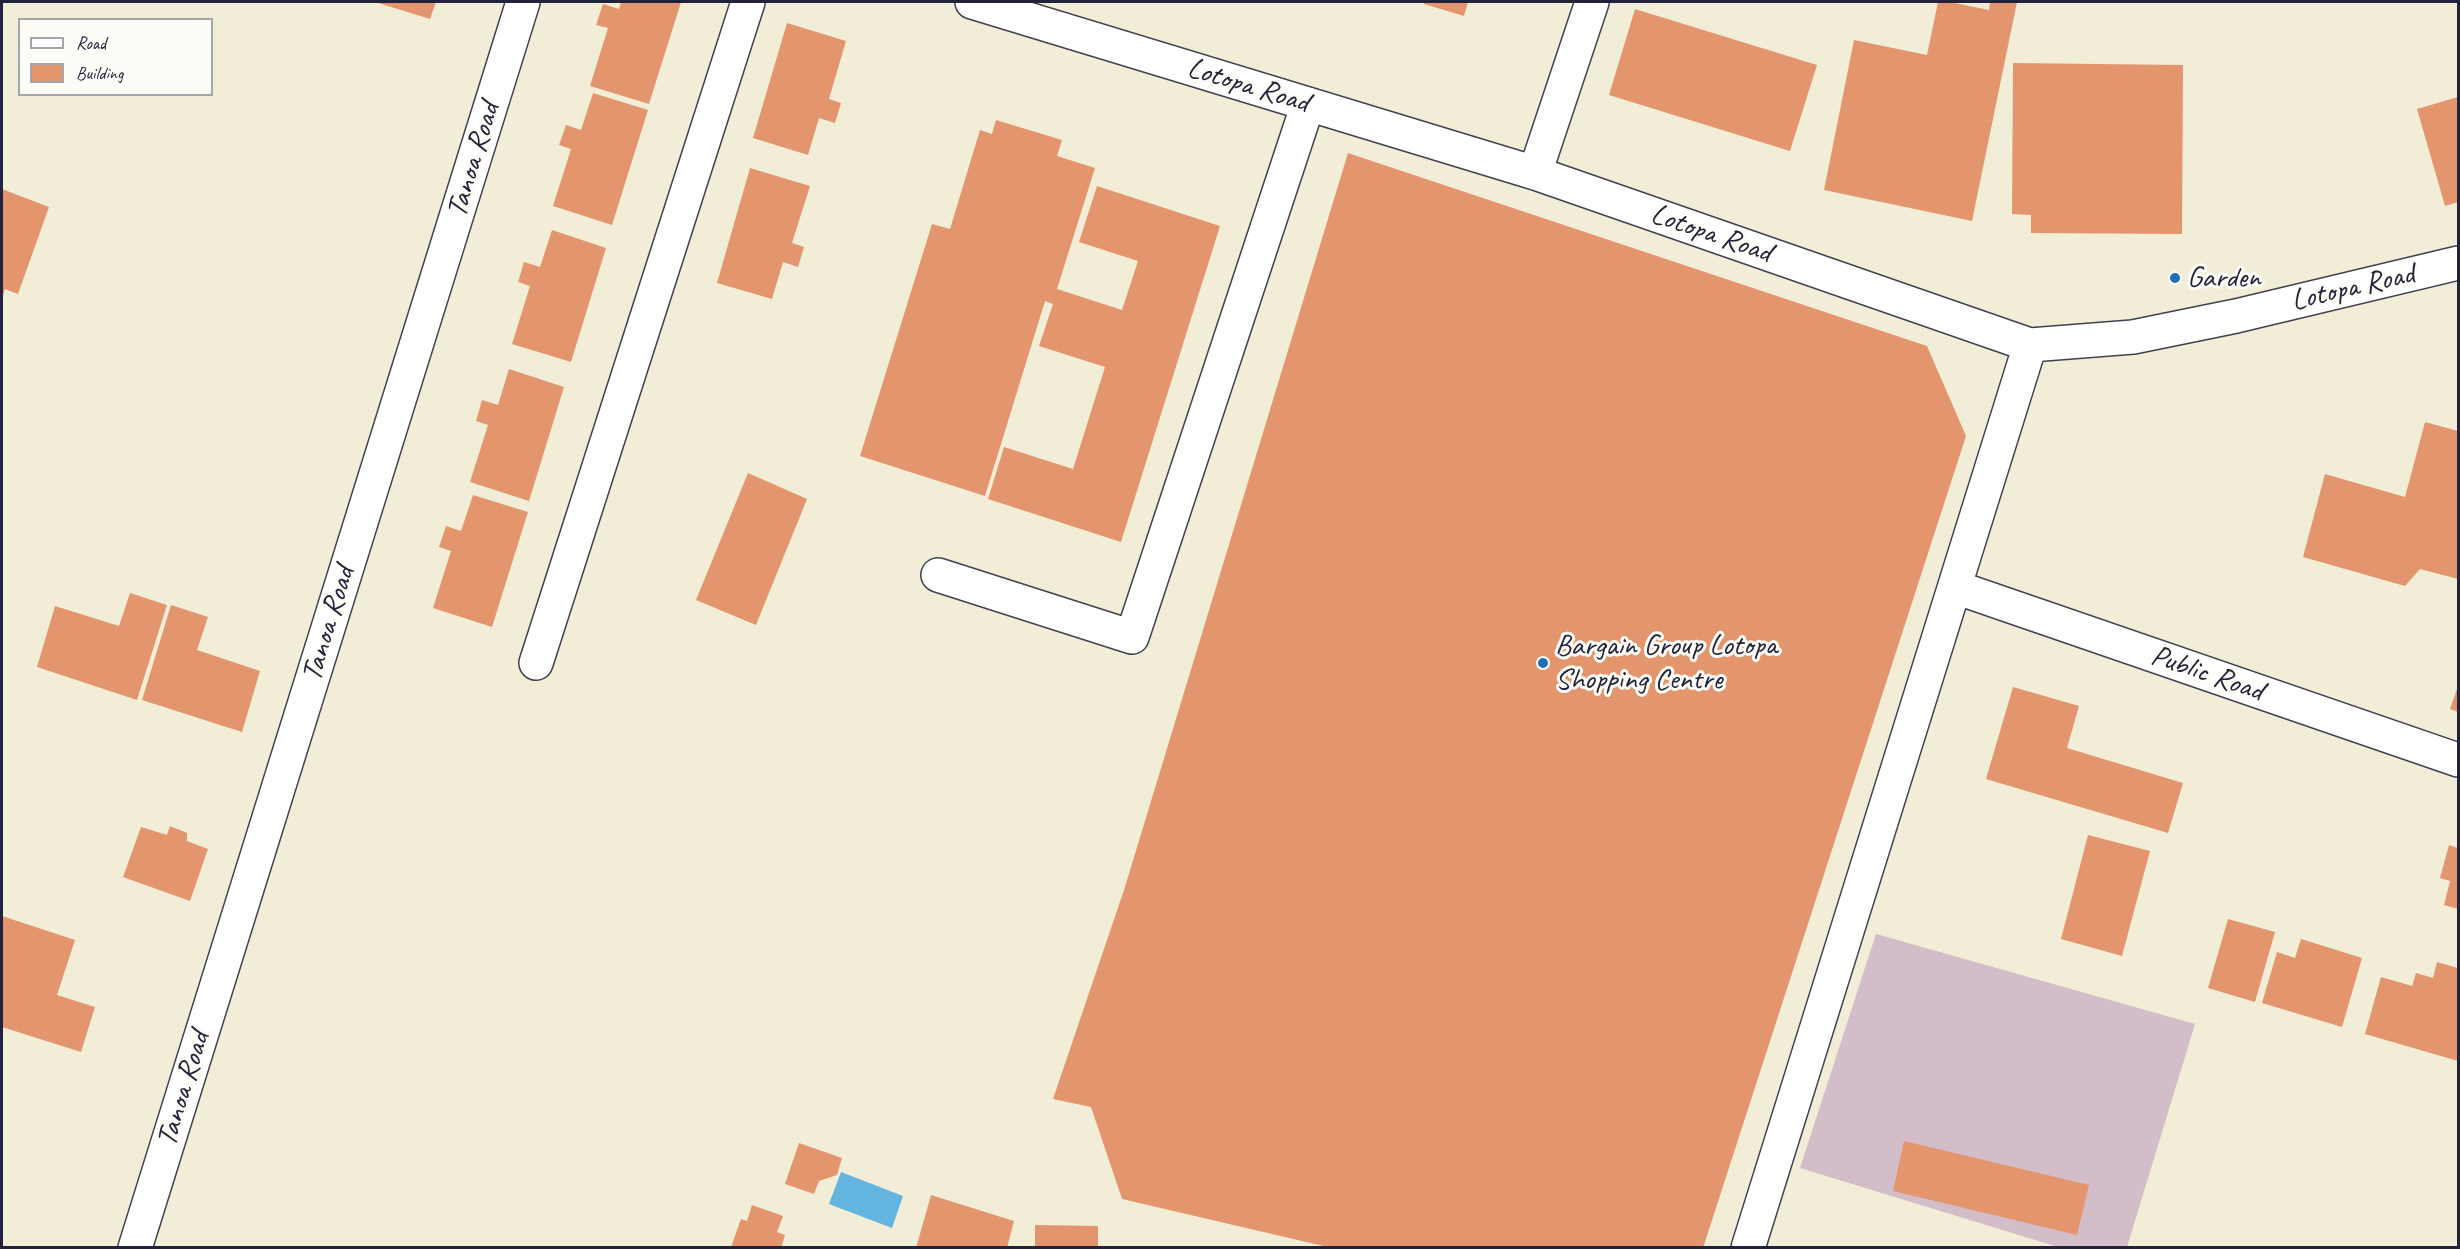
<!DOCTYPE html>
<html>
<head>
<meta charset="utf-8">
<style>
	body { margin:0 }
	#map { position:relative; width:2460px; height:1249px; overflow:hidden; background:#f1edd6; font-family:Caveat,sans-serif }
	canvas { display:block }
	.frame { position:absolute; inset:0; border:3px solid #22223b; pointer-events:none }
	.legend { position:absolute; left:18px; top:18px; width:195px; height:78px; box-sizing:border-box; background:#fdfcf7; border:2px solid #a5a5ac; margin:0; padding:8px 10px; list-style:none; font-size:18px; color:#22223b }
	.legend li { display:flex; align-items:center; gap:12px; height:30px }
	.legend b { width:30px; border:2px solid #a5a5ac }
</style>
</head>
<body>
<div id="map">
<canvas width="2460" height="1249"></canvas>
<div class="frame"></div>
<ul class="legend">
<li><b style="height:8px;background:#fff"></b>Road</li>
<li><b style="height:16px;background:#e3966e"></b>Building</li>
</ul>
</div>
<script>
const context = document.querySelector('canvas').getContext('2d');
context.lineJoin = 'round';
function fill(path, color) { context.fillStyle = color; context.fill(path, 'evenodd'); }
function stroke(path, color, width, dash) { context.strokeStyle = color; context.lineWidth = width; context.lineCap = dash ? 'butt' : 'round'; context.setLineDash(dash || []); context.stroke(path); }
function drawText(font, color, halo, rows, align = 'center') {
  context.font = font + ' Caveat,sans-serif'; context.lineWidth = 6; context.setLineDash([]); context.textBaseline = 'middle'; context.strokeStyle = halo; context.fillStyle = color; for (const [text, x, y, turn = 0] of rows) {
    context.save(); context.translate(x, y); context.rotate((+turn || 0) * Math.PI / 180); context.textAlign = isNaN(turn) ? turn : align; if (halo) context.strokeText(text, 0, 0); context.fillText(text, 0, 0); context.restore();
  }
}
fill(new Path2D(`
	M1876 934 2195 1024 2127 1247H2058L1800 1168Z`), '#d2bdc8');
fill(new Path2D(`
	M841 1172 903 1196 892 1228 829 1204Z`), '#63b4de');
fill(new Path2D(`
	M375 2H436L430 19Z
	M621 2H681L649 104 590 86 608 28 596 25 603 4 619 9Z
	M1424 2H1468L1464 16 1424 4Z
	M1938 2H1950L1989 10 1990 2H2017L1972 221 1824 190 1854 40 1927 55Z
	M1635 9 1817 65 1790 151 1609 95Z
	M787 23 846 41 829 99 841 103 835 123 819 118 808 155 753 138Z
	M2013 63 2183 65 2182 234 2031 233V215L2012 214Z
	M593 93 648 110 612 225 553 206 571 149 559 145 566 125 581 130Z
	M2458 97V202L2445 206 2417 109Z
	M996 120 1062 140 1057 156 1095 168 1057 289 1122 310 1138 261 1079 242 1097 186 1220 226 1121 542 988 499 1004 447 1073 469 1105 367 1039 346 1053 304 1045 301 985 496 860 456 932 224 950 229 980 130 992 134Z
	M1348 153 1927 346 1966 436 1703 1248H1332L1122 1199 1091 1107 1053 1099 1124 890Z
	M750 168 810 186 792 243 804 247 798 267 783 262 772 299 717 283Z
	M2 189 49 207 18 294 5 289 2 299Z
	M552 230 606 248 571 362 512 344 530 286 518 282 524 262 540 267Z
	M509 369 564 387 529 501 470 482 488 425 476 421 482 400 498 405Z
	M2425 422 2458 431V579L2420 569 2405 586 2303 557 2325 474 2405 497Z
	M748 473 807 499 756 625 696 600Z
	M473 495 528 512 492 627 433 608 451 551 439 547 446 526 461 531Z
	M130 593 167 605 137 700 37 667 55 606 119 626Z
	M171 605 208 617 197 650 260 671 242 732 142 700Z
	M2458 686V712L2450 709Z
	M2013 687 2079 706 2067 748 2183 783 2168 833 1986 779Z
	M170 826 187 833V841L208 849 190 901 123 877 141 827 167 835Z
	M2088 835 2150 851 2122 956 2061 939Z
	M2449 845 2458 848V909L2444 905 2450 881 2440 878Z
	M2 916 75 940 57 995 95 1007 81 1052 2 1027Z
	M2228 919 2275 932 2255 1002 2208 988Z
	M2301 939 2362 958 2342 1027 2262 1003 2277 952 2295 958Z
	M2437 962 2458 968V1061L2365 1034 2381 977 2412 986 2416 973 2433 978Z
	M1904 1141 2089 1185 2077 1235 1893 1191Z
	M799 1143 842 1158 837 1175 819 1181 814 1194 785 1184Z
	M931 1195 1014 1221 1007 1248H916Z
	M752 1205 783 1216 777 1232 785 1235 781 1248 731 1247 741 1219 747 1221Z
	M1035 1225 1098 1226V1248H1035Z`), '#e3966e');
const minor = new Path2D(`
	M972 2 1535 173 2030 345 2133 337 2236 316 2458 263
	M1535 173 1592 2
	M938 575 1132 637 1308 104
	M1955 587 2458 760
	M536 663 748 2
	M135 1248 523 2
	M1748 1248 2030 345`);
stroke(minor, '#414052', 36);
stroke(minor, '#fff', 33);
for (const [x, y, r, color] of [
	[2175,278,6,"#1f6fb2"],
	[1543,663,6,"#1f6fb2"]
]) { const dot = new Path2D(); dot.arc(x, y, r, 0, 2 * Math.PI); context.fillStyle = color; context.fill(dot); stroke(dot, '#fdfcf7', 2); }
drawText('30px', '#22223b', '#fdfcf7', [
	["Lotopa Road",1248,86,17],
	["Tanoa Road",474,160,-73],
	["Lotopa Road",1711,234,19],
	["Lotopa Road",2353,288,-13],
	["Tanoa Road",329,624,-73],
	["Public Road",2207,674,19],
	["Tanoa Road",184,1089,-73]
]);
drawText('30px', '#22223b', '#fdfcf7', [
	["Garden",2187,278],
	["Bargain Group Lotopa",1555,646],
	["Shopping Centre",1555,680]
], 'left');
</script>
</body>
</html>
